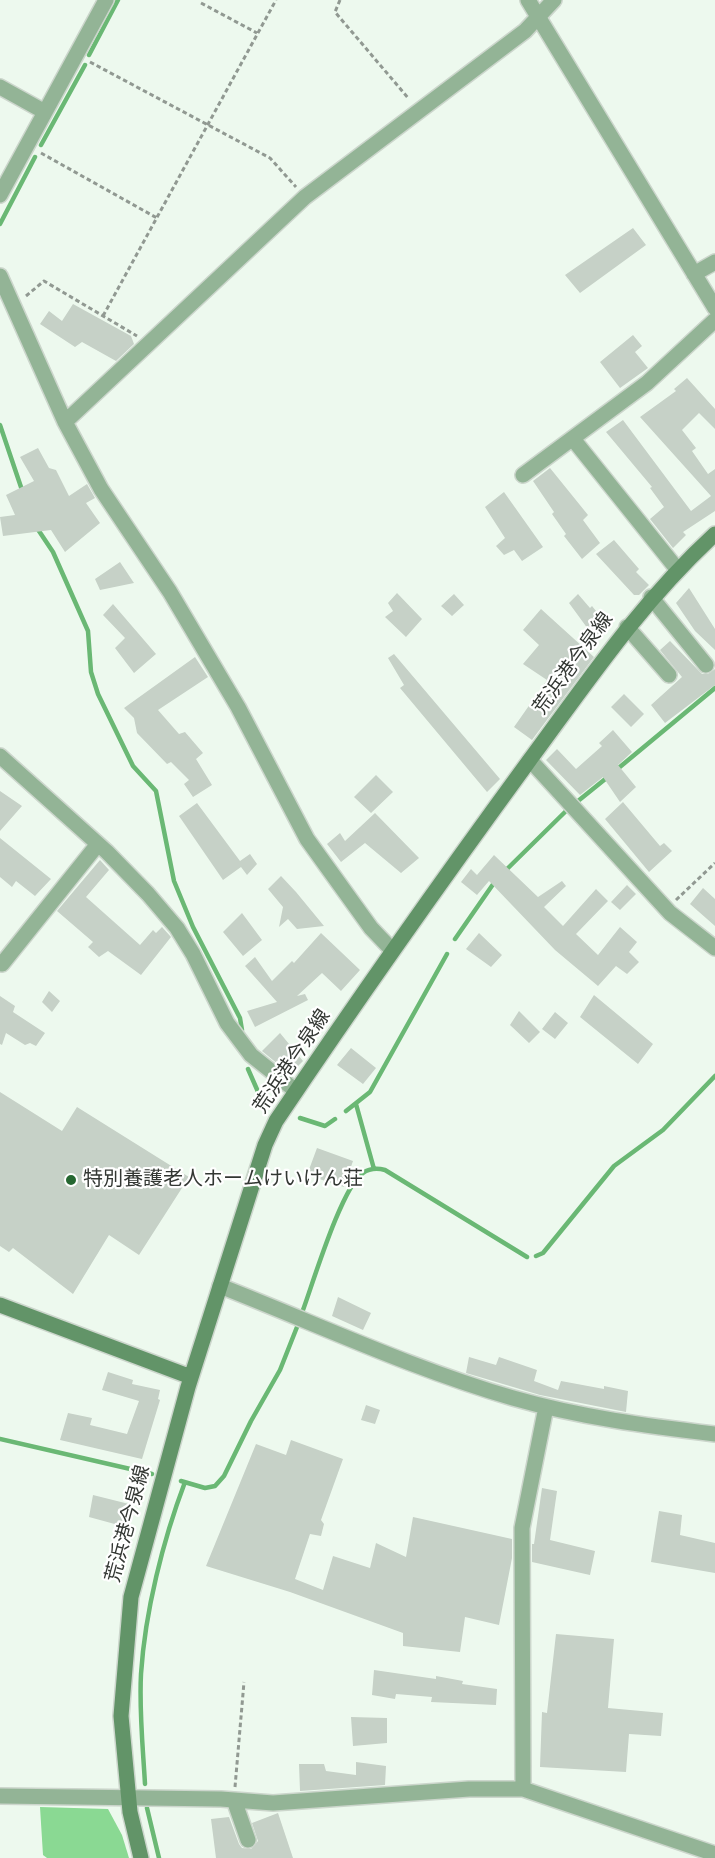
<!DOCTYPE html>
<html>
<head>
<meta charset="utf-8">
<style>
	body { margin:0 }
	canvas { display:block; background:#edf9ee }
</style>
</head>
<body>
<canvas width="715" height="1858"></canvas>
<script>
const context = document.querySelector('canvas').getContext('2d');
context.lineJoin = 'round';
function fill(path, color) { context.fillStyle = color; context.fill(path, 'evenodd'); }
function stroke(path, color, width, dash) { context.strokeStyle = color; context.lineWidth = width; context.lineCap = dash ? 'butt' : 'round'; context.setLineDash(dash || []); context.stroke(path); }
function drawText(font, color, halo, rows, align = 'center') {
  context.font = font + ' "Nunito Sans","Noto Sans JP",sans-serif'; context.lineWidth = 4.5; context.setLineDash([]); context.textBaseline = 'middle'; context.strokeStyle = halo; context.fillStyle = color; for (const [text, x, y, turn = 0] of rows) {
    context.save(); context.translate(x, y); context.rotate((+turn || 0) * Math.PI / 180); context.textAlign = isNaN(turn) ? turn : align; if (halo) context.strokeText(text, 0, 0); context.fillText(text, 0, 0); context.restore();
  }
}
fill(new Path2D(`
	M40 1807 108 1809 122 1835 129 1858H47L43 1855Z`), '#8ad993');
stroke(new Path2D(`
	M89 55 118 0
	M41 145 85 65
	M0 224 35 157
	M0 425 23 493
	M37 528 53 552 88 631 91 672 98 694 133 766 156 791 174 881 193 927 240 1018 242 1030
	M615 771 715 688
	M578 801 609 776
	M504 872 566 811
	M455 939 496 880
	M248 1069 259 1094 270 1104
	M356 1104 374 1169
	M346 1111 370 1092 447 954
	M300 1118 325 1126 335 1119
	M536 1256 543 1253 614 1166 663 1130 715 1076
	M303 1310C313 1283 342 1186 363 1173 370 1168 377 1168 385 1170L527 1257
	M0 1439 152 1474
	M181 1481 205 1488 215 1486 224 1476 251 1421 280 1370 297 1327
	M145 1784C143 1748 139 1711 141 1674 145 1612 163 1540 185 1482
	M147 1808 159 1858`), '#6ab874', 4.5);
fill(new Path2D(`
	M633 228 646 245 580 293 565 275Z
	M73 304 131 336 134 344 116 361 82 342 75 347 40 324 49 311 62 321Z
	M633 335 642 346 635 352 648 368 620 388 600 362Z
	M687 378 715 409V429L699 413 682 430 696 448 692 451 708 474 715 469V511L683 532 686 535 673 548 650 519 664 507 650 488 652 487 606 432 623 420 691 511 711 496 640 417 676 391 674 389Z
	M38 448 49 468 56 470 69 496 87 484 95 498 86 503 100 523 65 552 51 530 3 536 0 517 15 515 6 495 34 481 20 457Z
	M550 468 588 515 583 520 600 543 582 559 564 536 566 534 552 514 554 512 533 481Z
	M504 492 543 547 522 561 514 550 504 555 496 546 505 538 485 507Z
	M614 540 639 569 636 572 649 585 639 595H634L596 554Z
	M120 562 134 583 100 590 95 579Z
	M689 588 715 629V650L695 631 676 603Z
	M397 593 422 619 406 637 385 617 393 611 388 603Z
	M454 594 464 605 452 616 441 606Z
	M578 594 590 608 592 606 609 627 596 640 569 603Z
	M113 604 156 654 134 673 115 648 125 638 103 615Z
	M541 609 594 657 532 740 514 727 547 680 523 664 539 645 523 630Z
	M670 641 702 674H708L715 669V685L665 723 651 705 682 677 660 650Z
	M394 654 500 779 487 792 400 688 404 685 388 658Z
	M195 657 208 677 158 710 179 734 185 732 203 753 196 759 212 785 193 797 184 784 189 780 171 762 167 764 137 733 134 718 124 708Z
	M624 694 644 714 631 727 611 707Z
	M613 730 632 752 618 765 636 787 620 802 603 777 580 795 546 760 557 749 576 769 602 746 599 743Z
	M376 775 393 792 371 813 354 797Z
	M0 791 22 806 0 831Z
	M623 802 660 846 664 843 672 851 649 872 605 819Z
	M197 803 240 861 250 854 257 864 247 875 241 867 223 880 179 816Z
	M375 813 419 858 401 873 365 843 341 862 327 844 340 833 345 841Z
	M0 838 51 879 35 896 16 881 12 887 0 877Z
	M494 855 538 897 562 881 566 886 544 907 563 926 596 889 608 901 576 934 598 955 620 927 637 942 629 952 639 962 627 974 616 966 598 986 555 950 489 881 477 895 461 882 471 869 477 875Z
	M100 860 109 870 86 897 140 945 153 930 156 933 162 927 171 937 141 975 108 951 99 957 88 947 93 942 57 911Z
	M281 876 296 892 324 926 297 929 288 919 279 927 283 907 268 889Z
	M627 885 636 894 620 910 611 902Z
	M703 888 715 899V926L690 904Z
	M242 913 262 940 243 956 223 932Z
	M321 933 360 970 341 991 322 973 297 996 305 994 308 1000 255 1027 247 1011 277 1002 245 966 255 957 272 981 292 961 294 963Z
	M479 933 502 955 491 967 466 949Z
	M49 991 60 1001 52 1012 42 1002Z
	M594 995 653 1044 638 1064 580 1017Z
	M0 996 15 1006 13 1012 45 1033 36 1046 30 1043 25 1045 6 1033 2 1045 0 1044Z
	M519 1011 540 1032 529 1043 510 1025Z
	M555 1012 568 1023 555 1039 542 1029Z
	M280 1033 303 1061 290 1074 262 1051Z
	M351 1048 376 1068 363 1084 337 1065Z
	M0 1092 62 1131 77 1107 189 1177 139 1255 109 1235 73 1294 13 1248 9 1252 0 1246Z
	M317 1148 353 1161 344 1187 307 1175Z
	M338 1297 371 1313 363 1330 332 1316Z
	M469 1357 496 1365 499 1357 537 1370 534 1381 558 1390 561 1381 604 1389V1386L628 1391 626 1412 540 1395 466 1373Z
	M108 1372 133 1380 132 1384 160 1390 158 1399 160 1400 142 1459 60 1440 68 1413 92 1418 90 1425 127 1434 139 1401 102 1390Z
	M366 1405 380 1410 375 1424 361 1420Z
	M291 1440 343 1459 321 1520 324 1524 321 1536 310 1534 295 1579 323 1590 333 1556 370 1568 376 1543 406 1557 413 1517 512 1539V1558L499 1625 465 1617 460 1652 403 1646V1633L290 1592 206 1566 256 1444 286 1455Z
	M542 1488 557 1491 550 1540 595 1551 590 1575 532 1562V1544H534Z
	M93 1495 129 1504 122 1526 89 1517Z
	M659 1511 682 1515 680 1535 715 1543V1573L651 1562Z
	M556 1634 614 1639 608 1708 663 1713 661 1736 629 1734 626 1772 540 1767 542 1712 547 1713Z
	M374 1670 436 1679V1676L463 1681 462 1684 497 1689 496 1705 431 1702 432 1697 396 1694 395 1699 372 1695Z
	M351 1717 387 1718V1743L353 1746Z
	M356 1762 386 1766 385 1785 300 1791 299 1764H324L326 1771 356 1775Z
	M278 1813 293 1858H216L211 1819 229 1817 239 1844 242 1848 251 1849 258 1841 252 1823Z`), '#c6d1c7');
const street = new Path2D(`
	M528 0 715 308
	M0 87 45 112
	M0 195 106 0
	M694 274 715 262
	M0 276 65 422 101 489 170 592 238 707 307 839 371 928 392 950
	M65 422 305 197 525 31 554 0
	M573 439 677 569
	M523 475 647 383 715 320
	M651 597 706 665
	M627 627 669 675
	M0 756 107 852 148 894 177 928 193 954 227 1023 251 1055 296 1091
	M530 760 670 913 715 948
	M2 964 98 844
	M220 1286C317 1324 413 1369 513 1398 579 1417 647 1426 715 1434
	M523 1789 522 1528 546 1407
	M0 1796 221 1799 273 1803 469 1789H523L715 1854
	M234 1800 248 1840`);
const secondary = new Path2D(`
	M0 1305 191 1377
	M141 1858 130 1812 121 1716 131 1597 188 1387 265 1145 276 1121C358 999 442 880 529 761 588 681 641 602 715 534`);
stroke(street, '#ccd6cc', 18);
stroke(secondary, '#ccd6cc', 18);
stroke(new Path2D(`
	M340 0 335 12 409 99
	M201 3 257 33
	M90 62 270 158 296 187
	M41 153 157 218
	M26 296 44 281 137 336
	M103 316 276 0
	M676 900 715 863
	M235 1787 244 1682`), '#919992', 3, [4.5, 3]);
stroke(street, '#93b496', 15);
stroke(secondary, '#629468', 15);
for (const [x, y, r, color] of [
	[71,1180,6,"#256731"]
]) { const dot = new Path2D(); dot.arc(x, y, r, 0, 2 * Math.PI); context.fillStyle = color; context.fill(dot); stroke(dot, '#fff', 2); }
drawText('20px', '#333733', '#fff', [
	["荒浜港今泉線",574,664,-54],
	["荒浜港今泉線",293,1062,-56],
	["荒浜港今泉線",129,1524,-75]
]);
drawText('20px', '#333733', '#fff', [
	["特別養護老人ホームけいけん荘",83,1180]
], 'left');
</script>
</body>
</html>
